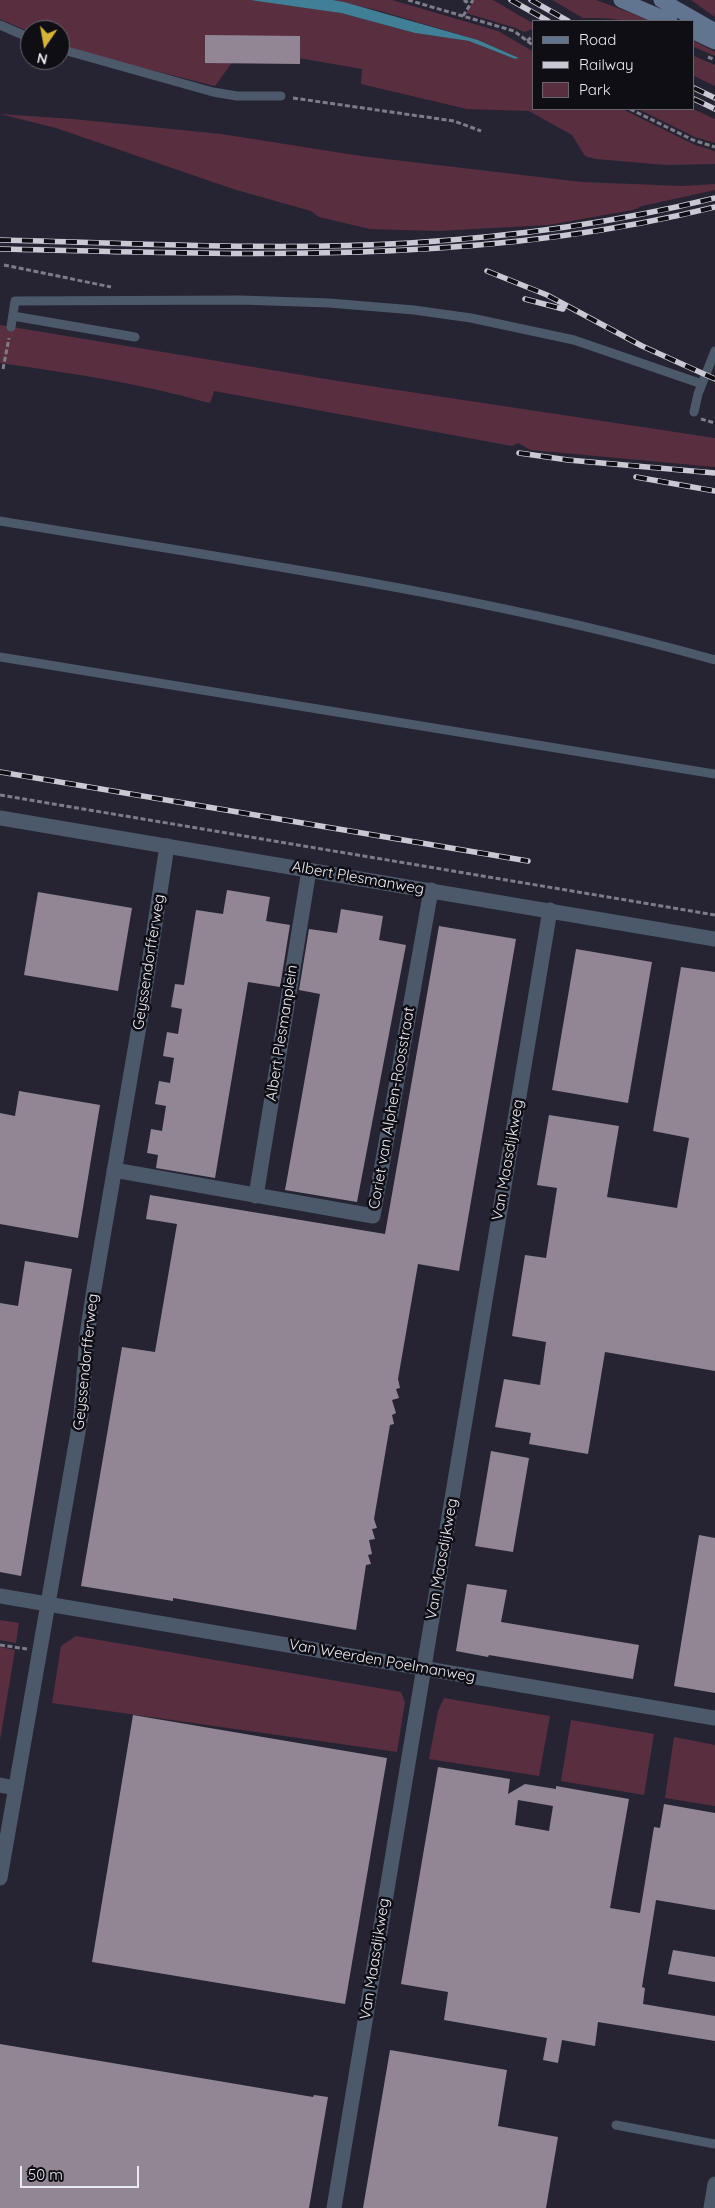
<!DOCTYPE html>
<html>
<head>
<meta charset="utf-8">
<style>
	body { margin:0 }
	#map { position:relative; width:715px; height:2208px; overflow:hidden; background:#262432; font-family:Quicksand,sans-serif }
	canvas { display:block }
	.legend { position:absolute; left:532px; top:20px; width:162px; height:90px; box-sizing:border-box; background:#0f0e14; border:1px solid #67666e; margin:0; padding:6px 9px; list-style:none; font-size:15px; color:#ebebf4 }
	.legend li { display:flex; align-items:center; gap:10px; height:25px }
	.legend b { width:25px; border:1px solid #67666e }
	.north { position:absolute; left:20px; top:20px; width:50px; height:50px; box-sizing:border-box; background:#0f0e14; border:1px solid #67666e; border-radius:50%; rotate:192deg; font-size:14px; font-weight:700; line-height:20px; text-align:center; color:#ebebf4 }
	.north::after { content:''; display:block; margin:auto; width:18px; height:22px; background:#d7b434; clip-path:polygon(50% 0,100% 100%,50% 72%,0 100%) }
	.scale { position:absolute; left:20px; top:2166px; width:119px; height:22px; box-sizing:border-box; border:2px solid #ebebf4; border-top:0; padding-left:6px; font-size:15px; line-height:18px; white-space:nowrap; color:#ebebf4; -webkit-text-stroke:4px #0f0e14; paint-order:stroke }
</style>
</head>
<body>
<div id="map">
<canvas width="715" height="2208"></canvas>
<ul class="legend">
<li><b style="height:6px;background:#617591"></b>Road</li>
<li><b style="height:6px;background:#cac9d3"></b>Railway</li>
<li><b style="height:14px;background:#592f40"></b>Park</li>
</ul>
<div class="north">N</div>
<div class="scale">50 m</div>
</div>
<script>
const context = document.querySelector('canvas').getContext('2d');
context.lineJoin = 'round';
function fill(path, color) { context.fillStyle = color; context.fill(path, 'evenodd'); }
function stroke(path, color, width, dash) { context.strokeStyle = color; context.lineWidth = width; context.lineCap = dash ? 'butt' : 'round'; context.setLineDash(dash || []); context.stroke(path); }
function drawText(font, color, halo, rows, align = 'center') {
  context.font = font + ' Quicksand,sans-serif'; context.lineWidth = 5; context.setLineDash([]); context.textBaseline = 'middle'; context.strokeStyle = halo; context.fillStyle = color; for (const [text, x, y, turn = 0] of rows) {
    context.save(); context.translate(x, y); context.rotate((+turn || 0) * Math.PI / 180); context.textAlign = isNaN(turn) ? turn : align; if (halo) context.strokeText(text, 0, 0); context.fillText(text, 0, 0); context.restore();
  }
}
fill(new Path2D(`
	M0 0H250L308 7 341 13 415 33 469 41 515 59 519 58 478 40 380 11 333 0H392L498 31 534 52V109H622L695 145 715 151V164L665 165 596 159 585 156 572 135 529 111 467 109 361 84 362 69 264 52 236 57 215 86 95 56 60 44V30H30V32L0 19Z
	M474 0H493L534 24V29L524 32 516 28 466 13Z
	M552 0H596L653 21H629L604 18H583Z
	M691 0H715V17Z
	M694 41 715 52V56L694 47Z
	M694 56 715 65V86L694 76Z
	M638 109H693L715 119V143L695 137Z
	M0 114 73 119 221 134 361 156 582 182 682 186 715 184V190L642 206 633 210 548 225 438 231 370 229 319 217 311 211 233 189 56 128Z
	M0 325 344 382 715 438V467L531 450 518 443 512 446 214 391 211 401 209 403C140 383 70 373 0 363Z
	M0 1620 19 1623 16 1643 0 1640Z
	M76 1636 401 1692 405 1702 397 1752 52 1703 61 1646Z
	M0 1647 15 1650 0 1740Z
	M444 1698 550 1716 539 1776 429 1759 438 1711Z
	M571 1720 654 1734 644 1795 561 1781Z
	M674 1737 715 1745V1806L665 1798Z`), '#592f40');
fill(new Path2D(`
	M250 0H333L344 2 478 40 519 58 515 59 469 41 415 33 341 13Z`), '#407f95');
fill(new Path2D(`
	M205 35 300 36V64L205 63Z
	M227 890 270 897 266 921 290 925 280 987 248 982 215 1178 156 1168 158 1155 147 1153 151 1129 162 1131 166 1106 155 1104 159 1081 170 1083 174 1058 163 1056 167 1032 178 1034 182 1009 171 1007 175 984 184 985 196 910 223 914Z
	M38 892 132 908 118 991 24 975Z
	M341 909 383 916 379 940 406 945 357 1202 285 1190 320 994 299 990 309 929 337 933Z
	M439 926 516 939 459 1271 418 1264 398 1379 400 1388 396 1389 399 1398 392 1400 396 1413 392 1415 394 1424 390 1425 374 1519 377 1528 372 1529 375 1539 369 1540 372 1554 368 1555 371 1564 366 1565 356 1630 173 1598V1601L81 1586 122 1347 155 1352 177 1224 146 1219 150 1195 385 1234Z
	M576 949 652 962 628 1103 552 1090Z
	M681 967 715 972V1371L605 1352 588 1454 529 1444 531 1433 495 1427 504 1379 540 1385 546 1342 512 1336 525 1255 546 1258 557 1188 537 1185 549 1115 619 1126 607 1197 677 1208 689 1138 653 1131Z
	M19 1091 100 1105 78 1238 0 1224V1113L15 1116Z
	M25 1261 72 1269 21 1576 0 1572V1303L18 1306Z
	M491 1451 529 1458 513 1552 475 1546Z
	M699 1535 715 1538V1693L674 1686Z
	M467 1584 507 1590 501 1622 639 1645 633 1679 489 1655 488 1657 456 1651Z
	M133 1715 387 1758 345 2004 92 1962Z
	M438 1767 510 1779 508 1794 525 1784 556 1789V1786L629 1799 610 1908 640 1913 654 1827 660 1828 664 1804 715 1813V1910L656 1900 642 1987 645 1988 643 2004 715 2016V2041L598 2022 595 2046 562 2040 558 2063 543 2060 547 2038 444 2020 448 1992 401 1984ZM518 1800 553 1806 549 1831 515 1825Z
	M673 1950 715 1957V1982L668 1974Z
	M0 2044 313 2097 314 2095 328 2097 309 2208H0Z
	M390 2050 507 2070 498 2126 558 2137 546 2208H363Z`), '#928694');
stroke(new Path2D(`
	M408 0 514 31 534 46
	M464 0 466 2 469 0
	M463 16 473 0
	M527 41 534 35
	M708 57 715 60
	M293 98 454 121 481 131
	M630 109 693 140 715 147
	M4 265 111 287
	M3 369 9 338
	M701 419 715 423
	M0 795 715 915
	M0 1645 27 1649`), '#7d7c88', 3, [5, 2.5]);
stroke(new Path2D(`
	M0 25 30 38
	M60 49 213 92 237 96H281
	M13 316 135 337
	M11 327 15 301 240 300 329 303 414 310 471 318 574 340 702 384
	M694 412 698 394 715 351
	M0 521C239 561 481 594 715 660
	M0 657 715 774
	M616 2125 715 2144`), '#4c596b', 9);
stroke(new Path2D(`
	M114 1170 373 1216 431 890
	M256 1196 309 870
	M0 1596 715 1718
	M0 1785 16 1788
	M0 1878 81 1415 87 1335 94 1289 142 1009 167 846
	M334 2208 550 910
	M711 2208 715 2184`), '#4c596b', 15);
stroke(new Path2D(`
	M0 818 715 939`), '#4c596b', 15);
stroke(new Path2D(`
	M621 0 670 21
	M661 0 715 31
	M694 32 715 42`), '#617591', 15);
const rail = new Path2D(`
	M511 0 548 21
	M531 0 568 21
	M694 88 715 98
	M694 99 715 109
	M0 240C136 243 273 251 409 243 512 237 614 223 715 198
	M0 249C241 254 478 266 715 207
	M487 271 547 295 642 346 715 379
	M525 299 563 309
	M519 453 568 460 715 473
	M636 477 715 491
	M0 772 528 861`);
stroke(rail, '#cac9d3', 5.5);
stroke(rail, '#0f0e14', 4, [11]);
drawText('15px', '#ebebf4', '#0f0e14', [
	["Albert Plesmanweg",358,878,10],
	["Geyssendorfferweg",149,962,-81],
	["Albert Plesmanplein",282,1033,-81],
	["Coriet van Alphen-Roosstraat",392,1108,-80],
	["Van Maasdijkweg",508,1160,-80],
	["Geyssendorfferweg",86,1362,-84],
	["Van Maasdijkweg",442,1559,-80],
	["Van Weerden Poelmanweg",382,1661,10],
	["Van Maasdijkweg",375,1959,-81]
]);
</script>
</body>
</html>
